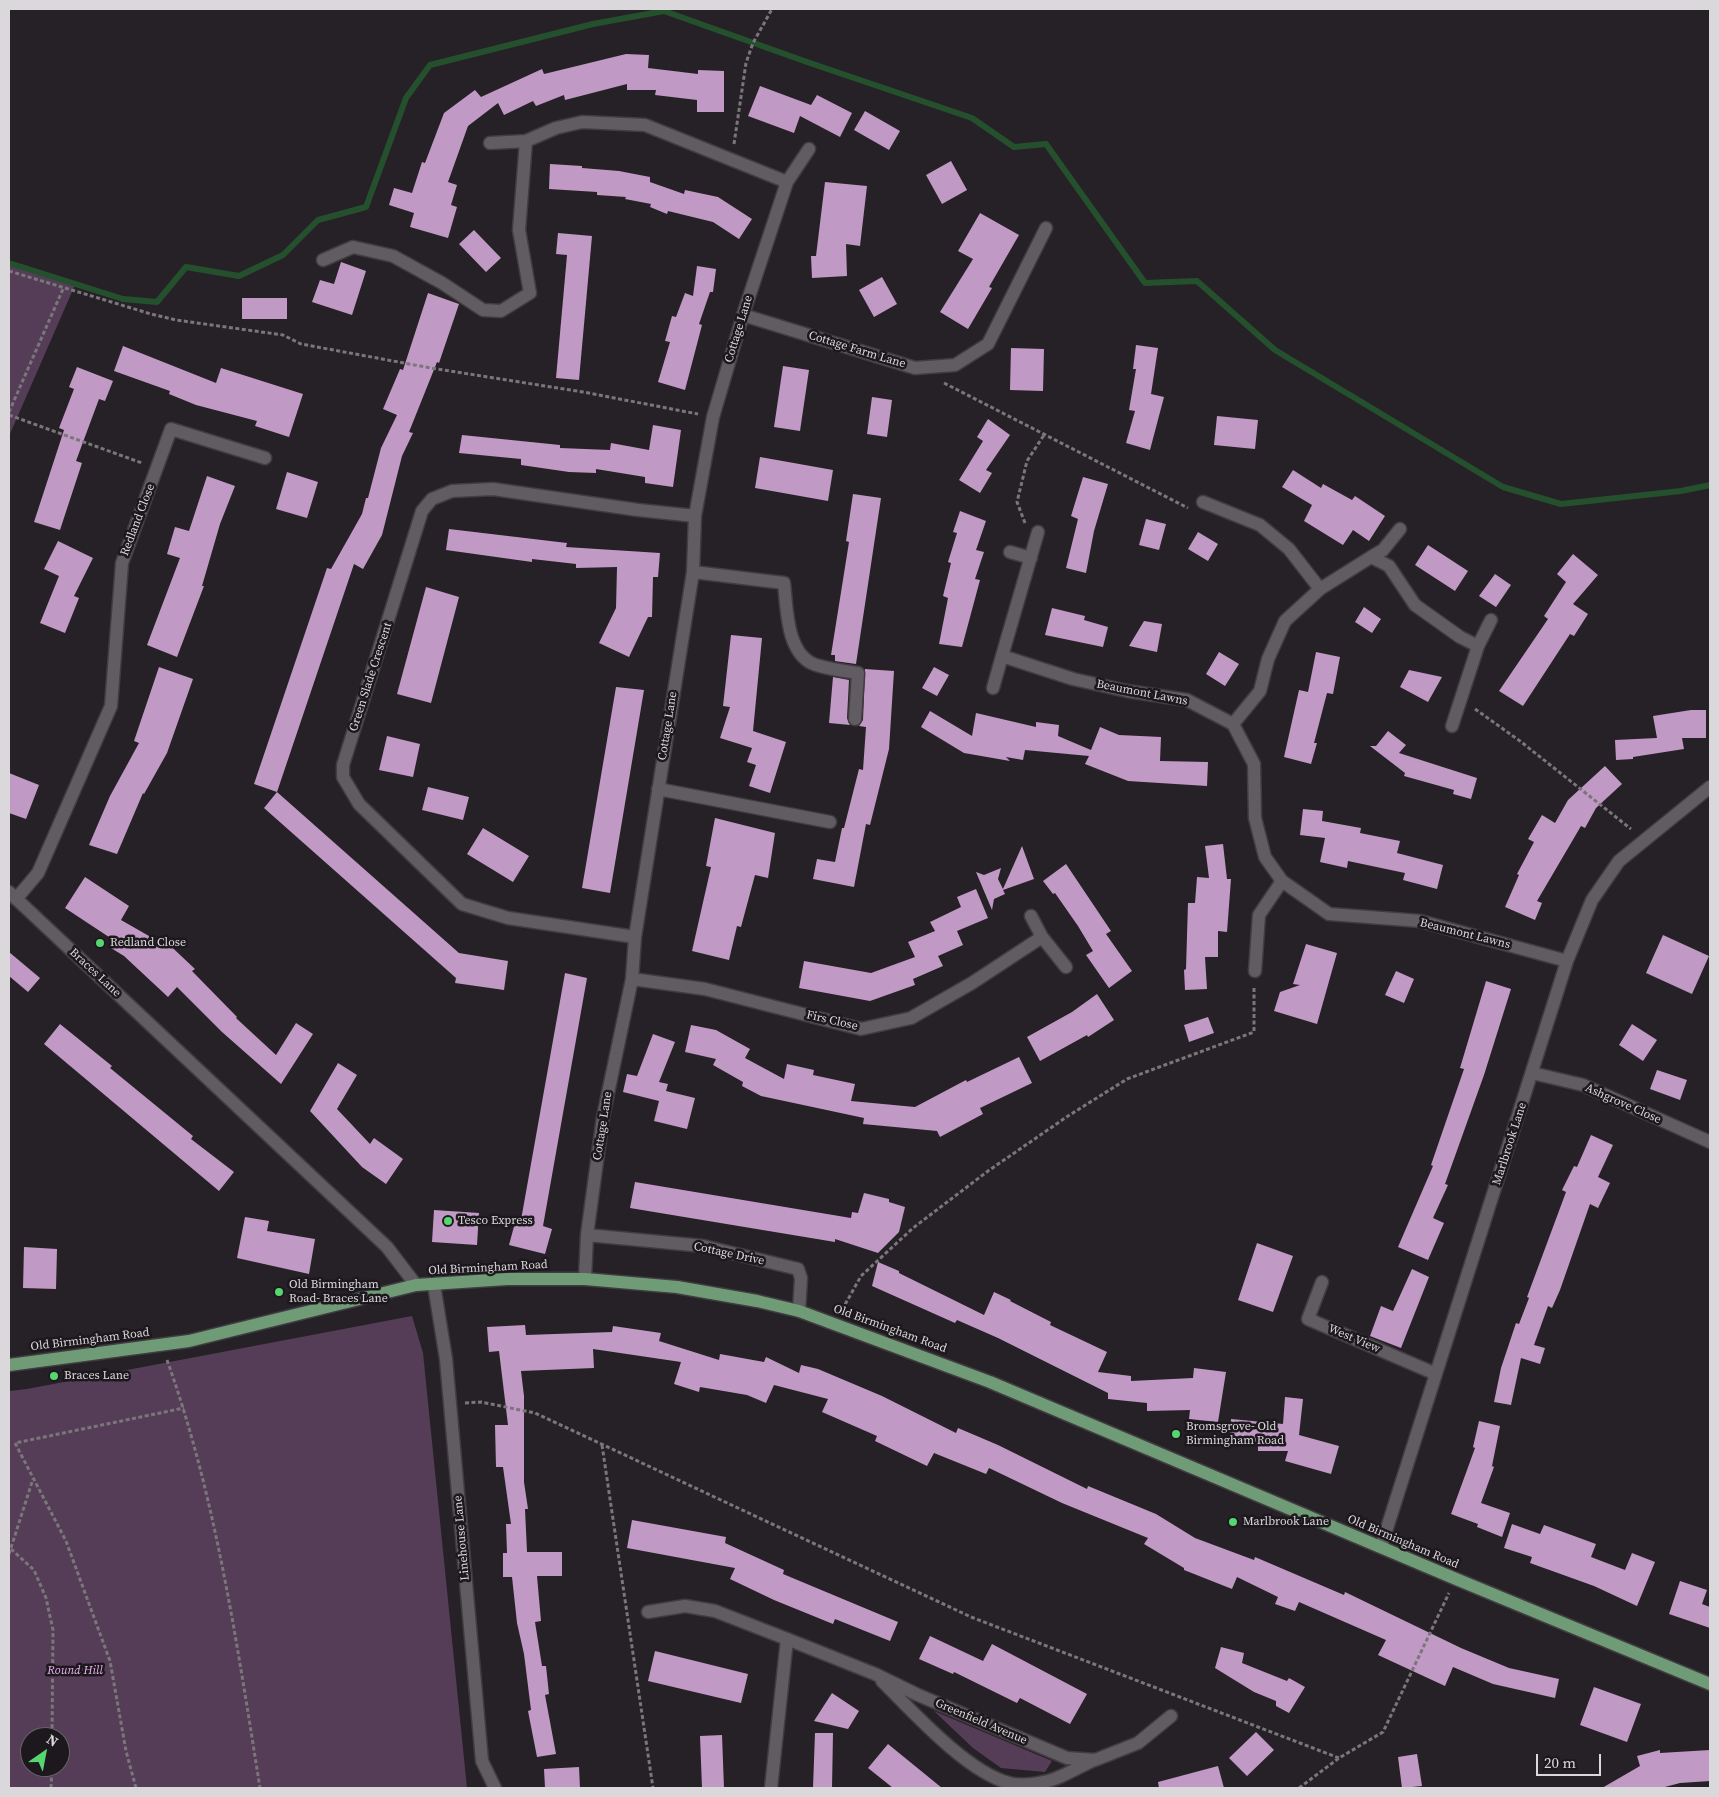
<!DOCTYPE html>
<html>
<head>
<meta charset="utf-8">
<style>
	body { margin:0 }
	#map { position:relative; width:1719px; height:1797px; overflow:hidden; background:#262126; font-family:"Source Serif 4",serif }
	canvas { display:block }
	.frame { position:absolute; inset:0; border:10px solid #dbd8db; pointer-events:none }
	.north { position:absolute; left:20px; top:1727px; width:50px; height:50px; box-sizing:border-box; background:#1c181d; border:1px solid #686569; border-radius:50%; rotate:33deg; font-size:14px; font-weight:700; line-height:20px; text-align:center; color:#dbd8db }
	.north::after { content:''; display:block; margin:auto; width:18px; height:22px; background:#56d671; clip-path:polygon(50% 0,100% 100%,50% 72%,0 100%) }
	.scale { position:absolute; left:1536px; top:1754px; width:65px; height:22px; box-sizing:border-box; border:2px solid #dbd8db; border-top:0; padding-left:6px; font-size:15px; line-height:18px; white-space:nowrap; color:#dbd8db; -webkit-text-stroke:4px #1c181d; paint-order:stroke }
</style>
</head>
<body>
<div id="map">
<canvas width="1719" height="1797"></canvas>
<div class="frame"></div>
<div class="north">N</div>
<div class="scale">20 m</div>
</div>
<script>
const context = document.querySelector('canvas').getContext('2d');
context.lineJoin = 'round';
function fill(path, color) { context.fillStyle = color; context.fill(path, 'evenodd'); }
function stroke(path, color, width, dash) { context.strokeStyle = color; context.lineWidth = width; context.lineCap = dash ? 'butt' : 'round'; context.setLineDash(dash || []); context.stroke(path); }
function drawText(font, color, halo, rows, align = 'center') {
  context.font = font + ' "Source Serif 4",serif'; context.lineWidth = 5; context.setLineDash([]); context.textBaseline = 'middle'; context.strokeStyle = halo; context.fillStyle = color; for (const [text, x, y, turn = 0] of rows) {
    context.save(); context.translate(x, y); context.rotate((+turn || 0) * Math.PI / 180); context.textAlign = isNaN(turn) ? turn : align; if (halo) context.strokeText(text, 0, 0); context.fillText(text, 0, 0); context.restore();
  }
}
fill(new Path2D(`
	M9 263 75 285 9 436Z
	M412 1316 423 1353 467 1788H9V1391L27 1389ZM30 1737H60V1767H30Z
	M934 1711 1052 1761 1045 1772 1001 1768 973 1748Z`), '#553d58');
stroke(new Path2D(`
	M9 263 123 299 157 302 186 267 239 276 283 255 318 220 366 207 406 98 430 65 593 24 664 11 807 62 972 118 1014 147 1046 144 1145 283 1197 281 1275 350 1503 487 1561 504 1681 491 1710 485`), '#25502d', 6);
fill(new Path2D(`
	M626 54 649 55 648 68 698 74V70L724 71V112H697V100L655 95 656 90H627V84L565 100 564 95 536 106 533 101 504 115 498 103 468 126 448 182 457 185 451 205 457 207 448 238 410 227 414 213 389 205 394 188 412 193 422 162 425 163 444 113 475 90 481 97 542 69 544 74Z
	M760 86 811 105 817 95 852 113 840 137 800 116 794 133 748 116Z
	M865 111 900 131 889 150 854 130Z
	M951 161 967 190 942 204 926 175Z
	M550 164 582 166V168L619 171 650 177V182L684 194 685 190 718 197 752 219 739 239 713 222 668 211 667 214 650 207 651 204 625 199 626 197 597 195V192L549 189Z
	M825 182 867 186 860 246 846 244 847 276 812 278 811 256H816Z
	M980 213 1019 235 989 287 992 288 968 329 940 312 973 259 958 251Z
	M474 230 501 258 486 272 459 244Z
	M558 233 592 236 579 380 556 378 567 255 556 254Z
	M341 262 366 271 352 315 312 302 320 280 334 284Z
	M697 266 716 269 713 292H710L699 324 702 325 685 390 658 382 670 342 665 341 672 316 676 317 685 293 693 296Z
	M882 277 897 304 874 317 859 290Z
	M428 293 459 304 439 363 437 362 409 432 413 433 402 456 382 535 363 569 354 564 277 792 254 784 327 568 331 569 362 514 366 498H368L381 448 397 415 383 409 400 369 403 370Z
	M242 298H287V319H242Z
	M1136 345 1158 348 1151 394 1164 397 1150 450 1126 443 1135 411 1129 410 1136 369H1133Z
	M123 346 216 383 221 368 303 394 289 437 255 426 257 421 196 405 169 394 170 391 114 371Z
	M1011 348 1044 349 1043 391 1010 390Z
	M783 366 809 370 800 431 774 427Z
	M77 367 113 381 105 401 99 399 76 461 82 463 60 530 34 522 64 430 59 428 74 389 69 387Z
	M872 397 892 400 887 437 867 434Z
	M1217 416 1258 420 1255 449 1214 445Z
	M988 419 1010 435 986 470 992 473 980 493 959 480 983 441 977 437Z
	M653 425 681 430 673 487 645 483V477L596 469V473L569 472 521 465V459L459 453 462 435 560 445V448L610 450 611 443 649 450Z
	M760 457 833 470 828 501 755 488Z
	M1293 470 1321 488 1323 484 1352 500 1355 496 1385 516 1369 541 1353 530 1343 545 1304 521 1312 505 1282 487Z
	M287 472 318 482 307 518 276 509Z
	M207 476 235 486 220 524 202 586H204L177 657 147 645 180 558 167 554 175 527 189 531Z
	M1083 477 1108 484 1094 531 1086 573 1066 568 1078 519 1071 516Z
	M853 494 881 498 856 664 835 661V655H831L849 542 846 541Z
	M960 511 986 521 976 550 984 552 975 579 980 580 962 647 939 644 948 598 943 596 951 563 948 562 957 533 953 532Z
	M1146 519 1166 524 1159 550 1139 545Z
	M449 529 567 543 566 547 660 553 658 577H653L652 617H648L629 657 599 643 616 608 617 567 576 568V564L532 559V562L446 550Z
	M1198 532 1218 544 1208 561 1188 549Z
	M58 541 93 558 74 596 79 598 65 633 40 623 59 576 44 569Z
	M1428 545 1468 571 1455 591 1415 565Z
	M1573 554 1598 575 1573 604 1588 614 1574 636 1570 634 1523 706 1499 691 1548 619 1544 616 1566 582 1557 574Z
	M1495 574 1511 585 1496 607 1479 596Z
	M426 587 459 597 431 703 397 694Z
	M1364 607 1381 619 1372 633 1355 622Z
	M1052 608 1085 616 1084 620 1108 627 1103 647 1045 635Z
	M1144 621 1162 624 1157 652 1129 646Z
	M731 635 762 638 753 731 786 742 770 793 749 786 756 765 747 762 752 748 720 738 730 707 723 706Z
	M1219 652 1239 664 1225 686 1206 674Z
	M1316 652 1340 657 1333 694 1327 693 1314 743H1317L1311 764 1284 757 1299 690 1308 692Z
	M159 667 193 679 167 753 144 794 143 793 117 854 89 845 110 796 139 743 134 741Z
	M934 667 949 675 937 696 922 688Z
	M865 669 894 671 889 749 870 825 866 824 854 887 813 879 817 859 835 862 842 828H844L859 769 863 770 866 727 859 726 863 720Z
	M1409 670 1442 677 1428 702 1400 687Z
	M833 677 849 680 847 718 850 725 829 723Z
	M616 687 644 690 610 893 582 888Z
	M1691 710H1706V738H1682L1684 749 1633 757V759L1616 760 1615 740 1657 738 1653 716Z
	M930 711 972 736 976 713 1036 727V722L1059 725 1058 736 1091 750 1100 727 1119 735 1161 737 1160 761 1208 762 1207 786 1128 781 1085 764 1089 756 1025 750 1023 760 1006 757 1010 761 964 753 921 727Z
	M1388 731 1406 745 1399 753 1477 778 1471 799 1453 794 1454 790 1404 776 1405 773 1370 746H1376Z
	M387 736 420 744 413 777 379 770Z
	M1605 766 1622 784 1596 808 1585 828 1581 826 1537 901 1542 903 1535 920 1505 907 1519 875 1517 874 1534 842 1528 839 1542 815 1555 823 1568 800Z
	M9 773 39 785 26 819 9 813Z
	M428 787 469 797 463 820 422 810Z
	M277 792 459 953 508 961 504 990 455 983 456 978 264 808Z
	M1303 809 1323 811 1322 821 1361 828 1360 833 1400 841 1397 853 1443 865 1437 889 1403 880 1405 873 1348 861 1347 868 1320 862 1325 838 1300 835Z
	M715 818 775 833 768 878 755 875 741 927 737 926 729 960 692 951 711 867 706 866Z
	M483 828 529 856 513 882 467 854Z
	M1223 844 1227 879H1231L1227 932 1218 931V957H1205L1207 989 1185 990 1184 970 1186 969 1188 903H1195L1197 877 1209 878 1205 846Z
	M1022 846 1034 879 1003 890 1005 894 994 899 992 910 976 872 984 875 1001 868 998 879 1003 889Z
	M1066 864 1111 931 1106 934 1132 971 1109 988 1086 955 1093 951 1078 926 1055 893 1053 894 1043 881Z
	M85 877 129 906 121 920 156 940 160 936 195 969 192 971 237 1017 236 1018 276 1055 296 1023 313 1034 281 1084 222 1032 177 987 168 997 124 956 111 948 115 941 65 908Z
	M976 889 988 918 957 931 963 945 938 956 943 966 913 979 915 985 870 1001 799 988 804 961 871 973 915 957 908 942 935 931 930 922 961 907 957 897Z
	M1663 935 1709 956 1692 994 1646 973Z
	M1306 944 1337 953 1317 1024 1274 1011 1280 992 1300 985 1293 984Z
	M9 952 40 978 28 992 9 976Z
	M1396 971 1414 979 1404 1003 1385 995Z
	M565 973 587 978 543 1226 552 1229 545 1254 509 1245 516 1219 521 1220Z
	M1486 981 1511 989 1484 1075 1445 1184 1448 1185 1433 1218 1444 1223 1428 1260 1398 1247 1433 1166 1431 1165 1464 1069 1460 1068Z
	M1097 994 1114 1020 1088 1037 1087 1035 1040 1061 1027 1037 1072 1012Z
	M1208 1017 1214 1033 1189 1042 1184 1025Z
	M60 1024 112 1066 110 1068 193 1136 191 1139 234 1172 219 1191 44 1044Z
	M1632 1024 1657 1040 1643 1061 1619 1045Z
	M691 1025 716 1030 750 1049 745 1058 784 1079 787 1064 814 1070 813 1075 855 1084 851 1101 915 1107 966 1080 967 1082 1019 1057 1032 1083 980 1108 983 1114 940 1137 937 1131 863 1124 864 1118 761 1096 742 1086 743 1082 713 1065 716 1059 685 1052Z
	M653 1034 675 1042 659 1082 668 1084 666 1091 695 1098 687 1129 654 1121 659 1101 623 1092 627 1074 637 1076Z
	M338 1063 357 1075 337 1109 370 1144 374 1138 403 1159 386 1184 362 1167 310 1111Z
	M1657 1070 1687 1080 1680 1100 1650 1089Z
	M1591 1135 1613 1145 1598 1177 1610 1183 1598 1208 1590 1204 1560 1290 1552 1308 1548 1306 1534 1345 1545 1348 1540 1364 1521 1358 1511 1405 1494 1402 1501 1368 1516 1323 1519 1324 1529 1298 1527 1297 1566 1192 1562 1190 1574 1166 1577 1167Z
	M635 1182 851 1218 852 1212 858 1213 864 1193 889 1199V1202L905 1207 899 1232 878 1253 835 1239V1242L630 1208Z
	M434 1210 479 1213 477 1245 432 1242Z
	M245 1217 269 1221 267 1231 315 1239 309 1274 237 1258Z
	M1257 1243 1293 1256 1273 1312 1238 1300Z
	M24 1247 57 1249 56 1289 23 1288Z
	M878 1262 899 1271V1273L905 1276 984 1315 994 1292 1011 1300 1010 1301 1051 1322 1050 1325 1107 1352 1098 1372 1131 1376V1381L1193 1378 1194 1368 1226 1372 1218 1422 1189 1419 1190 1410 1147 1411V1403L1108 1399V1393L998 1338 957 1320 955 1323 872 1286Z
	M1412 1269 1429 1277 1401 1348 1370 1336 1381 1306 1393 1311Z
	M525 1325 526 1335 612 1332 613 1326 661 1333 659 1341 719 1360 720 1354 764 1362 766 1357 799 1373 801 1365 818 1369 882 1396 956 1433 958 1428 998 1445 1087 1489 1088 1486 1156 1514 1195 1538 1254 1560 1255 1557 1344 1595 1345 1592 1461 1648 1509 1668 1559 1679 1555 1698 1493 1684 1453 1667 1445 1686 1378 1655 1386 1640 1299 1602 1295 1611 1275 1604 1278 1597 1237 1577 1232 1589 1184 1570V1568L1144 1544 1148 1538 1062 1503 989 1468 986 1474 934 1453 927 1466 875 1441 877 1436 822 1412 828 1399 774 1385 766 1403 747 1395 700 1387 699 1392 674 1384 681 1362 593 1349 594 1368 521 1371 524 1396V1482L528 1509H525L527 1552H562V1576H537L541 1621 535 1622 542 1666H546L549 1694 545 1695 556 1754 537 1757 528 1711 531 1710 524 1654 517 1623 512 1577H503V1553H507L506 1524H511L503 1467H496L495 1425H508L499 1351 489 1352 487 1327Z
	M1285 1397 1303 1399 1299 1435 1339 1446 1331 1474 1285 1461 1288 1451H1258V1446L1229 1443 1231 1419 1283 1424Z
	M1479 1421 1500 1426 1492 1466 1494 1467 1481 1503 1510 1513 1502 1537 1477 1527 1478 1524 1451 1514 1475 1448 1473 1447Z
	M632 1520 726 1537 725 1543 784 1570 783 1574 898 1622 890 1641 835 1619 833 1624 774 1600 730 1579 735 1568 627 1548Z
	M1512 1524 1540 1534 1544 1525 1596 1544 1591 1557 1625 1570 1632 1553 1655 1562 1637 1606 1594 1586 1530 1563 1532 1557 1504 1548Z
	M1680 1581 1707 1590 1702 1604 1710 1607V1628L1669 1614Z
	M930 1636 983 1661 992 1644 1087 1694 1070 1724 1020 1698 1017 1703 954 1672 953 1674 919 1659Z
	M1221 1647 1244 1653 1242 1663 1287 1681 1289 1678 1305 1687 1289 1713 1276 1706V1701L1254 1692 1215 1668Z
	M655 1651 748 1674 741 1703 648 1681Z
	M1594 1687 1641 1704 1627 1742 1580 1725Z
	M832 1693 859 1711 848 1729 814 1721Z
	M1256 1732 1274 1750 1247 1776 1229 1758Z
	M815 1733H833L832 1788H813Z
	M722 1735 724 1788H702L700 1736Z
	M888 1744 942 1788H893L868 1768Z
	M1660 1750V1753L1710 1750V1781L1680 1783 1661 1788H1602L1640 1766 1637 1756Z
	M1417 1754 1422 1786 1402 1788 1398 1757Z
	M1218 1766 1224 1788H1159L1158 1782Z
	M579 1767 580 1788H545L544 1769Z`), '#c199c5');
const minor = new Path2D(`
	M490 143 526 141 556 128 582 122 645 125 787 182
	M323 260 353 247 393 256 442 283 483 310 501 311 530 293 519 230 526 141
	M743 315 915 368 955 365 988 344 1046 228
	M1203 502 1260 525 1289 549 1320 589 1285 621 1268 659 1260 691 1233 724
	M1038 532 1002 656 1073 679 1127 691 1187 700 1233 724 1254 764 1255 818 1265 857 1282 881 1329 914 1420 921 1567 961
	M1010 552 1031 558
	M1371 557 1383 550 1400 529
	M693 572 784 583C787 608 786 655 816 665 829 669 844 671 858 673L855 719
	M1320 589 1371 557 1389 566 1415 605 1460 637 1478 646 1452 726
	M1478 646 1491 620
	M993 688 1002 656
	M658 789 830 822
	M9 892 387 1247 416 1285
	M16 899 38 873 111 706 122 563 171 429 265 458
	M1031 916 1042 937 1066 967
	M635 937 508 918 462 904 359 804 343 777V765L422 511 432 499 452 491 493 489 638 510 695 516
	M1255 971 1259 915 1282 881
	M632 979 705 989 861 1029 911 1018 972 983 1042 937
	M1532 1073 1583 1085 1710 1142
	M587 1235 703 1246 798 1269 801 1278 799 1311
	M585 1279 587 1235 603 1117 632 979 635 937 693 572 695 516 713 417 743 315 787 182 809 149
	M1322 1282 1308 1319 1436 1374
	M434 1285 446 1359 482 1761 495 1788
	M1381 1547 1567 961 1592 900 1619 861 1710 787
	M648 1612 685 1606 715 1611 787 1639
	M882 1681C913 1712 967 1772 1009 1783 1018 1786 1034 1784 1043 1782 1059 1780 1078 1767 1092 1761
	M771 1788 787 1639 875 1674 918 1695 1067 1758 1095 1760 1138 1743 1171 1716`);
const major = new Path2D(`
	M9 1365 189 1341 416 1285 507 1279H585L677 1287 757 1301 799 1311 990 1382 1456 1579 1710 1684`);
stroke(minor, '#403c40', 15);
stroke(major, '#403c40', 15);
stroke(new Path2D(`
	M734 144 746 63 753 43 772 9
	M9 271 151 314 176 320 283 335 301 344 431 368 583 392 698 414
	M944 383 1188 508
	M9 412 63 289
	M9 415 142 463
	M1025 523 1017 502 1027 461 1044 435
	M1475 709 1520 741 1631 829
	M842 1310 861 1276 913 1228 988 1171 1068 1116 1127 1079 1254 1032V987
	M167 1360C216 1497 237 1644 260 1788
	M465 1403 481 1402 535 1413 971 1617 1339 1758
	M602 1445 653 1788
	M11 1549 34 1570 46 1598 53 1630 52 1737
	M9 1554 33 1479
	M51 1788 52 1767
	M136 1788 126 1751 110 1661 66 1541 15 1443 184 1408
	M1299 1788 1339 1758 1383 1732 1449 1593`), '#7a767a', 3, [4, 2.5]);
stroke(minor, '#615c62', 12);
stroke(major, '#6f9c76', 12);
for (const [x, y, r, color] of [
	[100,943,5,"#56d671"],
	[448,1221,5,"#56d671"],
	[279,1292,5,"#56d671"],
	[54,1376,5,"#56d671"],
	[1176,1434,5,"#56d671"],
	[1233,1522,5,"#56d671"]
]) { const dot = new Path2D(); dot.arc(x, y, r, 0, 2 * Math.PI); context.fillStyle = color; context.fill(dot); stroke(dot, '#1c181d', 2); }
drawText('12px', '#dbd8db', '#1c181d', [
	["Cottage Lane",739,329,-73],
	["Cottage Farm Lane",857,350,17],
	["Redland Close",138,520,-69],
	["Green Slade Crescent",371,677,-72],
	["Beaumont Lawns",1142,693,11],
	["Cottage Lane",668,726,-81],
	["Beaumont Lawns",1465,934,14],
	["Braces Lane",95,973,43],
	["Firs Close",832,1021,13],
	["Ashgrove Close",1623,1104,24],
	["Cottage Lane",603,1126,-81],
	["Marlbrook Lane",1510,1144,-72],
	["Cottage Drive",729,1254,12],
	["Old Birmingham Road",488,1268,-3],
	["Old Birmingham Road",890,1329,20],
	["West View",1354,1339,23],
	["Old Birmingham Road",90,1340,-7],
	["Linehouse Lane",462,1538,-95],
	["Old Birmingham Road",1403,1542,23],
	["Greenfield Avenue",981,1722,23]
]);
drawText('12px', '#dbd8db', '#1c181d', [
	["Redland Close",110,943],
	["Tesco Express",458,1221],
	["Old Birmingham",289,1285],
	["Road- Braces Lane",289,1299],
	["Braces Lane",64,1376],
	["Bromsgrove- Old",1186,1427],
	["Birmingham Road",1186,1441],
	["Marlbrook Lane",1243,1522]
], 'left');
drawText('italic 12px', '#ecb3f3', '#1c181d', [
	["Round Hill",75,1671]
]);
</script>
</body>
</html>
